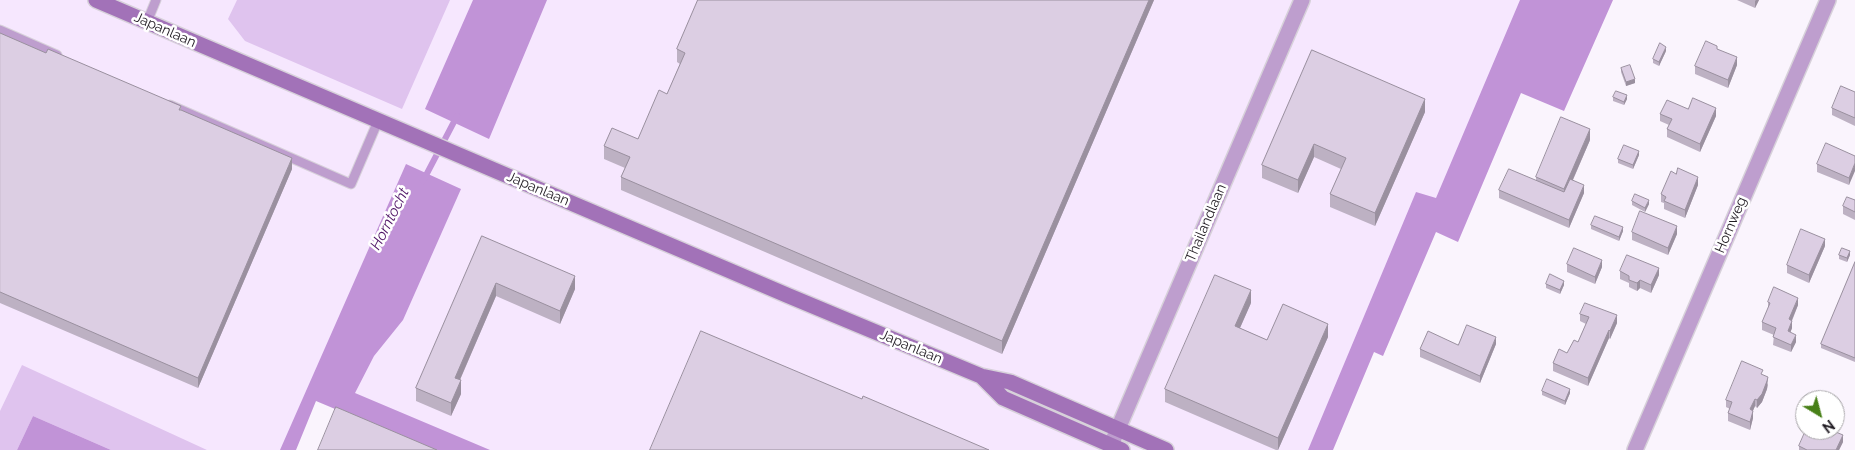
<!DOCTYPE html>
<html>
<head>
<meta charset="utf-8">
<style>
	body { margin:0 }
	#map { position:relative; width:1855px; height:450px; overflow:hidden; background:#faf4fd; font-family:Raleway,sans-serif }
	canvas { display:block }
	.north { position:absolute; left:1795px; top:390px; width:50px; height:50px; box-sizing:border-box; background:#fff; border:1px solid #a6a4a7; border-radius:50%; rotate:143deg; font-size:14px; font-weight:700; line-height:20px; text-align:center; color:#211c23 }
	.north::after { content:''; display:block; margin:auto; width:18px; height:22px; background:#488018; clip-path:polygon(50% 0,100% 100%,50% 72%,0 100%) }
</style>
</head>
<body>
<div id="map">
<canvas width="1855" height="450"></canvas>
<div class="north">N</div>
</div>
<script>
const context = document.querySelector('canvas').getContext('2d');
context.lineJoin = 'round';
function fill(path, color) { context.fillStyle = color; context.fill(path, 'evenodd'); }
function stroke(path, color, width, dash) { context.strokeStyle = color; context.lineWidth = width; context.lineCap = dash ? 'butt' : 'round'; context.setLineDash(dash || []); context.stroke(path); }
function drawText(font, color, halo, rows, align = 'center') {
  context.font = font + ' Raleway,sans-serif'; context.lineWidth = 5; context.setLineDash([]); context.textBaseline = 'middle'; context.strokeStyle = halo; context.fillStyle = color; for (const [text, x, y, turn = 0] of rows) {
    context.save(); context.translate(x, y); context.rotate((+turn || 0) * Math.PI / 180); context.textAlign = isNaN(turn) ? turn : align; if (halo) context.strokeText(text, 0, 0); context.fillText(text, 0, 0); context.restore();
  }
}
fill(new Path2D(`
	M0 0H1535L1324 450H468L311 390 284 450H87L41 430 30 450H0Z`), '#f6e7fe');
fill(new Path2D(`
	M237 0H450L402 109 245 41 228 19Z
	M22 365 207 450H111L33 416 17 450H0V411Z`), '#dfc3ee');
fill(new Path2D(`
	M473 0H547L489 139 425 109Z
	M1520 0H1613L1564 111 1521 93 1458 242 1436 232 1383 356 1374 352 1333 450H1308L1416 192 1436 198Z
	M406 164 461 189 403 320 374 356 355 393 490 450H433L316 401 296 450H280Z
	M33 416 111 450H17Z`), '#c193d7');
stroke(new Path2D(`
	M423 181 457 116`), '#c193d7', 6);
const lane = new Path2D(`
	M147 22 156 0
	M0 30 57 55
	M170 105 351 184 378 121`);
const street = new Path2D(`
	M1111 445 1302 0
	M1635 450 1828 0`);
const secondary = new Path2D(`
	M96 0 789 296 981 376 1010 382 1166 450
	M981 376 1003 398 1122 450`);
stroke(lane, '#d7d1da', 11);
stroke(street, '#d7d1da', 18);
stroke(secondary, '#d7d1da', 18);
stroke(lane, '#be9ece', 9);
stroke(street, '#be9ece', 15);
stroke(secondary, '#a272b8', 15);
fill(new Path2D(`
	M698 0H1154L1002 354 621 190V177L625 168 604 159V146L638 139 667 94 680 64 677 62V49Z
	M1737 0H1759L1755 8Z
	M0 33 46 53 181 106V110L292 169 198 388 0 303Z
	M1717 49 1737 65 1728 88 1695 74V66Z
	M1312 50 1425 112 1375 226 1330 207V194L1341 169 1314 157 1298 193 1262 178V165Z
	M1666 51 1659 66 1653 63V59Z
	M1621 68 1635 83 1626 86 1621 72Z
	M1855 92V126L1832 115V108Z
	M1613 97 1627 99 1624 105 1613 101Z
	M1688 109 1716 116 1700 152 1667 137V129L1669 125 1660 121V114Z
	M1590 140 1573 180 1584 193 1569 228 1499 198V190L1536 180V177Z
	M1639 155 1633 169 1618 163V159Z
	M1855 156 1849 185 1817 172V164Z
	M1676 174 1698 185 1685 218 1664 209V203L1661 202V194Z
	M1855 200V220L1843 214V206Z
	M1632 201 1649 204 1645 212 1632 205Z
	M1591 225 1623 231 1619 241 1591 229Z
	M1632 232 1677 234 1668 255 1632 240Z
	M482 236 575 289 560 324 496 296 460 380 461 394 451 416 416 401V388Z
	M1825 246 1809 283 1787 273V265Z
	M1839 255H1850L1847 262 1839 259Z
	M1855 262V362L1821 348V344Z
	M1567 264 1602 267 1595 284 1567 272Z
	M1620 271 1659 275 1651 293 1640 288 1637 291 1629 287V283L1620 279Z
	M1546 284 1564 285 1560 294 1546 288Z
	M1768 302 1798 305 1792 321V328L1790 333 1796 342 1791 352 1773 345 1774 335 1762 330V322L1768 310Z
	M1251 303 1240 328 1267 340 1328 337 1278 450H1276L1165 402V389Z
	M1580 314 1617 323 1610 339 1609 338 1588 386 1553 371V363L1567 353 1578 342 1586 324 1580 321Z
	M1496 344 1480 383 1420 357V349L1458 345Z
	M1763 375 1768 385 1767 389 1762 402 1757 408 1755 406 1753 411V418L1750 430 1728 421V413L1730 409 1726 407V400Z
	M1542 391 1570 393 1565 405 1542 395Z
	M1843 442 1839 450H1799V446Z`), '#bdb1c3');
fill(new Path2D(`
	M1149 0H1154L1002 354V341Z
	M1756 0H1759L1755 8V1Z
	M1666 47V51L1659 66V62Z
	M1737 57V65L1728 88V80Z
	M1635 79V83L1626 86V82Z
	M1627 95V99L1624 105V102Z
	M1425 99V112L1375 226V213Z
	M1716 108V116L1700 152V144Z
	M1590 129V140L1564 200V189Z
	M1314 144V157L1298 193V180Z
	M1639 151V155L1633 169V165Z
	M292 158V169L198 388V378Z
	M1855 163V171L1849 185V178Z
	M1698 177V185L1685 218V210Z
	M1584 185V193L1569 228V220Z
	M1649 200V204L1645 212V208Z
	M1677 226V234L1668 255V248Z
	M1623 227V231L1619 241V237Z
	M1825 239V246L1809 283V275Z
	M1850 251V255L1847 262V258Z
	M1602 260V267L1595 284V277Z
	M1659 268V275L1651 293V285Z
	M575 276V289L560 324V311Z
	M1640 280V288L1637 291V283Z
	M1564 281V285L1560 294V290Z
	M496 283V296L455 391V378Z
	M1251 290V303L1235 339V326Z
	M1798 298V305L1789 327V319Z
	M1617 315V323L1610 339V331Z
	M1792 321V328L1788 339V331Z
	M1328 324V337L1278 450V438Z
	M1609 330V338L1588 386V378Z
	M1796 335V342L1791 352V345Z
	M1496 337V344L1480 383V376Z
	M1768 377 1767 389 1762 402 1757 408V400Z
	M461 380V394L451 416V403Z
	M1570 389V393L1565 405V401Z
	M1755 399V406L1750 417V409Z
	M1753 411V418L1750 430V422Z
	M1843 435V442L1839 450H1836Z`), '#9a909f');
const building = new Path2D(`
	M698 0H1149L1002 341 621 177 630 157 604 146 612 128 638 139 659 90 667 94 685 53 677 49Z
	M0 33 46 53 48 49 181 106 179 110H181L292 158 198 378 0 292Z
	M1706 41 1717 46V49L1737 57 1728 80 1695 66Z
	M1660 43 1666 47 1659 62 1653 59Z
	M1312 50 1425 99 1375 213 1330 194 1346 158 1314 144 1298 180 1262 165Z
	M1630 65 1635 79 1626 82 1621 68Z
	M1841 86 1855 92V118L1832 108Z
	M1616 91 1627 95 1624 102 1613 97Z
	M1693 98 1716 108 1700 144 1667 129 1672 119 1660 114 1667 100 1688 109Z
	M1561 117 1590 129 1564 189 1536 177Z
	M1826 143 1855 156V163L1849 178 1817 164Z
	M1624 145 1639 151 1633 165 1618 159Z
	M1678 168 1698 177 1685 210 1664 201 1666 197 1661 194 1671 171 1676 174Z
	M1509 169 1564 192 1570 179 1584 185 1569 220 1499 190Z
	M1635 194 1649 200 1645 208 1632 201Z
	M1847 197 1855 200V212L1843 206Z
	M1640 211 1677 226 1668 248 1632 232Z
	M1595 216 1623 227 1619 237 1591 225Z
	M1801 229 1825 239 1809 275 1787 265Z
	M482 236 575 276 560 311 496 283 455 378 461 380 451 403 416 388Z
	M1574 248 1602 260 1595 277 1567 264Z
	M1842 248 1850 251 1847 258 1839 255Z
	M1627 255 1659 268 1651 285 1640 280 1637 283 1629 280V276L1620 271Z
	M1855 262V358L1821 344Z
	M1550 274 1564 281 1560 290 1546 284Z
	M1215 275 1251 290 1235 326 1267 340 1283 304 1328 324 1278 438 1165 389Z
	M1774 287 1798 298 1789 319 1792 321 1788 331 1796 335 1791 345 1773 337 1776 328 1762 322 1770 303 1768 302Z
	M1585 303 1617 315 1610 331 1609 330 1588 378 1553 363 1559 349 1567 353 1574 340 1578 342 1589 317 1580 314Z
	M1467 325 1496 337 1480 376 1420 349 1428 331 1458 345Z
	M701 331 862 399 863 396 989 450H650Z
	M1742 361 1763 370 1761 374 1768 377 1767 381 1762 394 1757 400 1755 399 1750 409 1753 411 1750 422 1728 413 1732 402 1726 400Z
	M1547 379 1570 389 1565 401 1542 391Z
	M336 407 437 450H318Z
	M1806 430H1831L1843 435 1836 450H1807L1799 446Z`);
fill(building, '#dccee3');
stroke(building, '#9a909f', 1);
drawText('14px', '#211c23', '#fff', [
	["Japanlaan",165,30,24],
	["Japanlaan",538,189,23],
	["Thailandlaan",1206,223,-67],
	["Hornweg",1731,225,-67],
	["Japanlaan",911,347,23]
]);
drawText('italic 15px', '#4e1365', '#fff', [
	["Horntocht",390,219,-63]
]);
</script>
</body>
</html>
